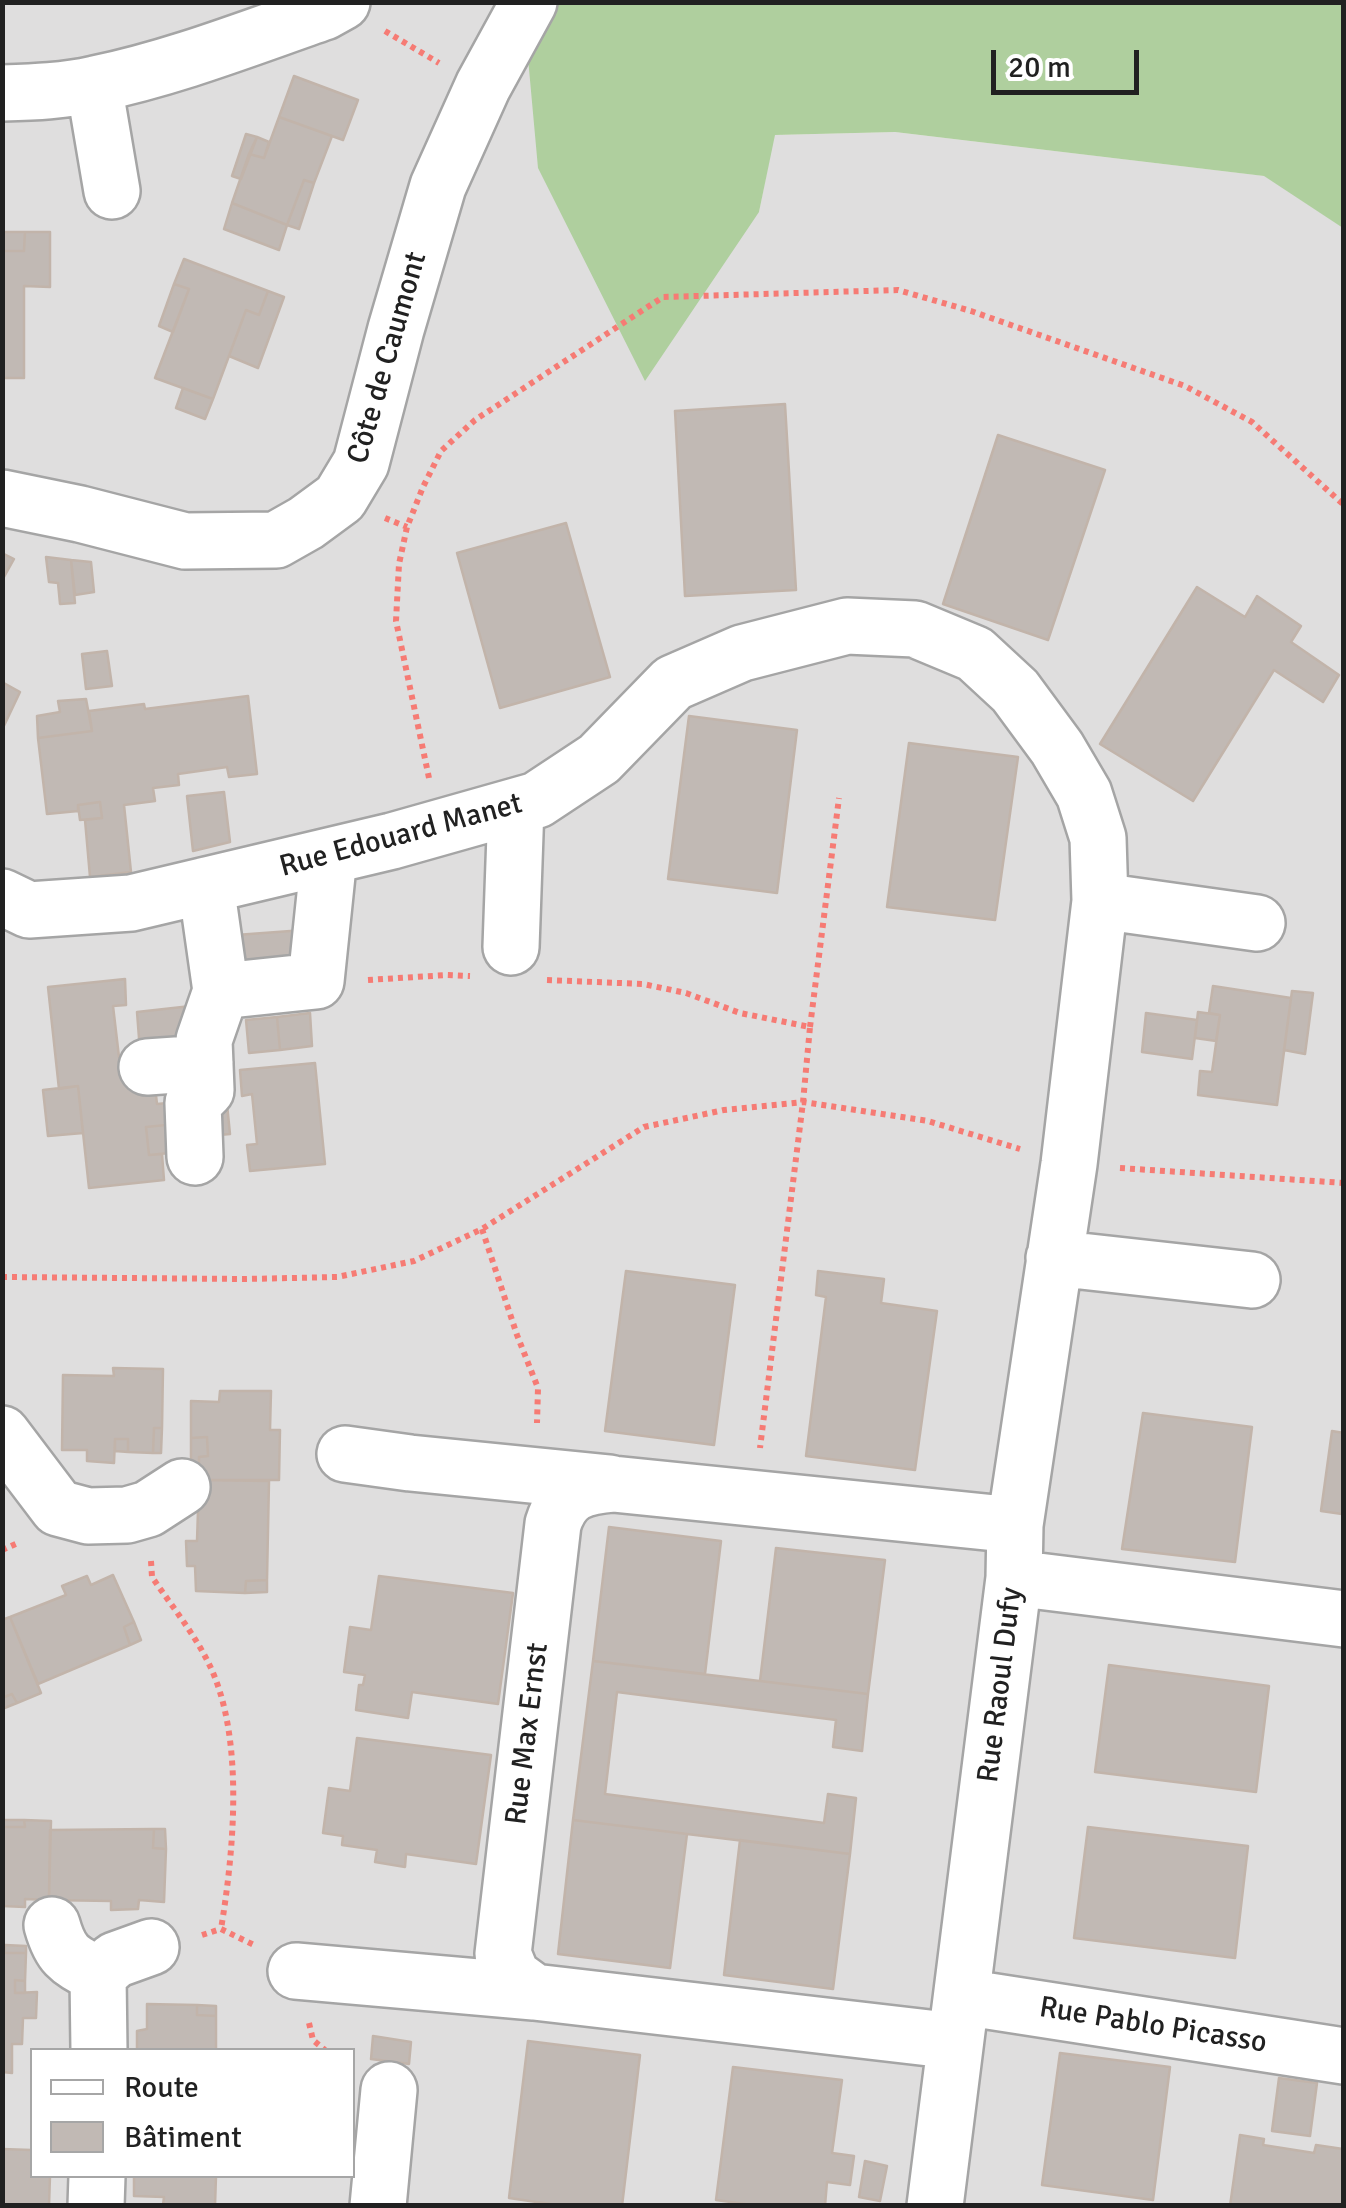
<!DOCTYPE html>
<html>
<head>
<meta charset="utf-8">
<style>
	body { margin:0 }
	#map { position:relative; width:1346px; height:2208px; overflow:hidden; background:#f1ede8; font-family:Signika,sans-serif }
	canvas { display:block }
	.frame { position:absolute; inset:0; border:5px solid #212121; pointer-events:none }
	.legend { position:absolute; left:30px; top:2048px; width:325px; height:130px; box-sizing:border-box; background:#fff; border:2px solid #a6a6a6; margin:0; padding:12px 18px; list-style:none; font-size:30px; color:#212121 }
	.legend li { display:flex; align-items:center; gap:20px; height:50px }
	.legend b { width:50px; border:2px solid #a6a6a6 }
	.scale { position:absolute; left:991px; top:50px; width:148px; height:45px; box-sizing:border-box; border:5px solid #212121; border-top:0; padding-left:12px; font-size:30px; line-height:35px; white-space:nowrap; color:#212121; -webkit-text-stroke:8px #fff; paint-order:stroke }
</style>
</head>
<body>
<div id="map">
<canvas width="1346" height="2208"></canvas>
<div class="frame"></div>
<ul class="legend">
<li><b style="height:12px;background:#fff"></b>Route</li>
<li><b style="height:28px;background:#c1b9b4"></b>Bâtiment</li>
</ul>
<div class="scale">20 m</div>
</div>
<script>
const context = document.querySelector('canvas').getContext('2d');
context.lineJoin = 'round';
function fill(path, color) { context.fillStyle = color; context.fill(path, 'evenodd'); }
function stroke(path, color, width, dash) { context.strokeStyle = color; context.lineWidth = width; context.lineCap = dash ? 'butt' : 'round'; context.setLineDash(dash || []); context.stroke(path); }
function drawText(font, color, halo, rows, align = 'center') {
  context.font = font + ' Signika,sans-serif'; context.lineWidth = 10; context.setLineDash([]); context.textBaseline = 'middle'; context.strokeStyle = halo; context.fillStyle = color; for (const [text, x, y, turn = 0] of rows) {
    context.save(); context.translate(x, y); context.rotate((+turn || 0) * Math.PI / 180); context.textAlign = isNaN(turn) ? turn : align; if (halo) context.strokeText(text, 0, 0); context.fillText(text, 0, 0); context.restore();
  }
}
fill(new Path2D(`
	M3 3H523L759 212 774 135 895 132 1265 176 1344 228 1343 2205 3 2206ZM32 2050H352V2176H32Z`), '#dfdede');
fill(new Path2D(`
	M523 3H1343V228L1264 176 895 132 775 135 759 212 645 381 538 168Z`), '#afcf9e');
const building = new Path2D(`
	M294 76 358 100 343 140 279 117Z
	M279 117 332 136 314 183 304 180 287 225 232 203 249 154 264 158Z
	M246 134 257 137 241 179 232 176Z
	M257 137 269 142 264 158 249 154Z
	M304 180 314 183 299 229 287 225Z
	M232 203 287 225 279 250 224 229Z
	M2 232H25L24 251H2Z
	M25 232H50V287L24 286V378H2V251H24Z
	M184 259 268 291 259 315 246 310 213 399 155 378 189 289 174 284Z
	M174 284 189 289 173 332 159 326Z
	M268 291 284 297 258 368 229 356 246 310 259 315Z
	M183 388 213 399 205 419 176 408Z
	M785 404 796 590 685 596 675 411Z
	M998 435 1105 470 1048 640 943 604Z
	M566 523 610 677 500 708 457 553Z
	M2 553 14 559 4 577 2 576Z
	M46 557 71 560 75 603 60 604 58 583 49 582Z
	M71 560 91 562 94 592 75 595Z
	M1197 587 1245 617 1257 596 1301 626 1291 642 1339 675 1323 702 1274 670 1193 801 1100 744Z
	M107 651 112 686 86 689 82 654Z
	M2 682 20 692 2 730Z
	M248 696 257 774 229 777 227 767 178 774 179 785 153 788 155 801 124 805 131 872 90 877 85 820 102 818 100 802 78 805V811L47 814 38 738 92 731 89 711 144 704 145 709Z
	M86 699 92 731 38 738 37 716 60 712 58 701Z
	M689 716 797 730 777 893 668 879Z
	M909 743 1018 757 995 920 887 907Z
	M224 792 230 842 193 851 187 796Z
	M100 802 102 818 80 820 78 805Z
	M304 930 306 968 238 973 236 935Z
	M125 979 126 1005 113 1006 119 1057 132 1055 154 1078 157 1104 168 1103V1140L166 1125 146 1127 149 1155 162 1154 164 1180 89 1188 78 1086 59 1089 48 987Z
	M1213 986 1291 998 1277 1105 1198 1095 1200 1071 1212 1072 1220 1015 1209 1013Z
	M1292 991 1313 993 1305 1054 1284 1050Z
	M191 1006 188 1046 140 1051 137 1012Z
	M1198 1012 1220 1015 1216 1041 1195 1038Z
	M310 1013 312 1046 280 1050 277 1017Z
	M1146 1013 1197 1020 1192 1059 1142 1052Z
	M277 1017 280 1050 249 1053 246 1020Z
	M315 1063 325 1164 250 1171 247 1145 257 1144 252 1094 242 1096 240 1070Z
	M78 1086 83 1133 48 1136 43 1090Z
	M227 1104 230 1134 209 1136 206 1106Z
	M166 1125 170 1153 149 1155 146 1127Z
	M626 1271 735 1285 714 1445 605 1431Z
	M818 1271 884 1279 881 1303 937 1311 915 1470 806 1456 826 1297 816 1295Z
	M113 1368 163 1369 162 1428H154L153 1453 128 1452V1439H115L114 1463 87 1461V1450H62L63 1375 114 1376Z
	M220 1391H271L270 1430H280L279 1480H199V1457L208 1456 207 1437 191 1438V1401L219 1402Z
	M1143 1413 1252 1427 1235 1562 1122 1549Z
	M154 1428H162L161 1453H153Z
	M1332 1431 1344 1433 1342 1514 1321 1511Z
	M207 1437 208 1456 199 1457V1480H191V1438Z
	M115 1439H128V1452L115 1451Z
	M199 1480 269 1481 267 1580 246 1581 245 1593 196 1591 195 1566H187L186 1541H197Z
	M609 1527 721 1541 705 1674 593 1661Z
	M776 1548 885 1560 868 1694 760 1681Z
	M113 1575 134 1622 124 1627 130 1645 38 1684 10 1617 66 1595 62 1586 87 1576 91 1585Z
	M379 1576 513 1593 498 1704 412 1692 408 1718 356 1710 359 1685H363L365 1675 344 1672 350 1627 371 1630Z
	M267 1580V1592L245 1593 246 1581Z
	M10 1617 41 1693 17 1703 12 1694 2 1698V1620Z
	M134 1622 141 1640 130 1645 124 1627Z
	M593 1661 868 1694 862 1751 833 1747 836 1720 617 1692 605 1794 824 1823 828 1794 856 1798 850 1854 573 1820Z
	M1109 1665 1269 1686 1256 1792 1095 1772Z
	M12 1694 17 1703 2 1709V1698Z
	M357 1738 491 1755 476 1864 406 1854 405 1867 375 1862 377 1850 342 1845 343 1836 323 1833 329 1788 350 1791Z
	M2 1820H24L25 1827H2Z
	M24 1820 51 1821 49 1900 25 1899V1907L2 1906V1827H25Z
	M573 1820 687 1834 670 1968 558 1954Z
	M1088 1827 1248 1846 1235 1958 1074 1938Z
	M154 1829H165L166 1849 153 1848Z
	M154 1829 153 1848 166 1849 164 1902 139 1900 138 1909 111 1910V1901L49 1900 50 1830Z
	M740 1840 850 1854 833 1989 724 1975Z
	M2 1945H5L4 1953H26L25 1981 15 1980V1993L37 1992 36 2018H23L22 2044H12V2073L2 2072Z
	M5 1945 26 1946V1953H4Z
	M15 1980 25 1981V1993H15Z
	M147 2004 197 2005V2015L216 2016V2050H137V2031L147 2029Z
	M197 2005 216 2006V2016L197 2015Z
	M373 2036 411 2042 409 2064 371 2059Z
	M528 2041 640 2055 622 2206H564L509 2198Z
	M1060 2053 1170 2067 1153 2200 1042 2185Z
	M733 2067 842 2080 832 2153 854 2156 850 2185 827 2182 825 2206H759L716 2200Z
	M1279 2078 1317 2083 1310 2136 1272 2131Z
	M1240 2135 1264 2139 1263 2145 1314 2153 1316 2145 1343 2149 1344 2206H1230Z
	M2 2149 32 2150V2176H50L49 2206H2Z
	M865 2161 887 2166 880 2201 859 2197Z
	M134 2176H216L215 2206 163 2205 164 2197 134 2196Z`);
fill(building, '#c1b9b4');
stroke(building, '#c2b4aa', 2.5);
const minor = new Path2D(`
	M94 85 112 191
	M2 93C33 92 65 91 95 84 173 68 249 38 324 12L342 2
	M2 498 80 514 185 541 276 540 306 523 340 498 361 463 396 329 438 186 483 86 529 2
	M2 897 29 910 131 903 392 841 537 800 599 759 673 683 742 653 847 626 915 629 975 654 1015 691 1057 748 1084 794 1098 838 1100 901 1069 1164 1015 1525 1014 1578 935 2206
	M1100 901 1257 923
	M511 947 516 806
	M221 991 316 981 329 856
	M147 1067 205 1063
	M195 1157 193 1103 206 1090 204 1040 221 991 206 885
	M1054 1258 1252 1280
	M2 1434 58 1508 88 1516 127 1515 148 1509 182 1487
	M345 1454 410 1463 610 1483
	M1014 1578 1344 1619
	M52 1925C61 1957 70 1960 98 1975
	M296 1971 534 1992
	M963 1997 1344 2056
	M955 2041 534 1992 512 1976 503 1954 553 1524C563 1492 581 1487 613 1484L1015 1525
	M99 2050 98 1975 115 1960 151 1947
	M96 2206 97 2176
	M378 2206 389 2090`);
stroke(minor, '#a5a5a5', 60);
stroke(new Path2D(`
	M385 31 439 63
	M385 518 407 527
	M429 778 396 621 399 564 407 527 423 487 441 451 475 420 663 297 898 290 971 311 1185 386 1252 422 1344 505
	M368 980 447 975 470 976
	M547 980 643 984 686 993 740 1013 810 1027 803 1102 760 1448
	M810 1027 839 798
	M1120 1168 1344 1183
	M482 1229 517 1335 538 1388 537 1423
	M2 1277 246 1279 337 1277 414 1261 482 1229 644 1127 724 1110 803 1102 928 1121 1020 1149
	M2 1550 20 1542
	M151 1561 152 1577C171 1605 193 1632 208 1662 245 1735 234 1850 221 1929
	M202 1935 221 1929 254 1945
	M309 2023 313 2040 325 2050`), '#f67b74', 6, [5, 5]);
stroke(minor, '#fff', 55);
drawText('30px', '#212121', '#fff', [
	["Côte de Caumont",388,358,-74],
	["Rue Edouard Manet",401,836,-15],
	["Rue Raoul Dufy",1001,1685,-83],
	["Rue Max Ernst",528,1734,-83],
	["Rue Pablo Picasso",1153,2026,9]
]);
</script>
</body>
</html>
